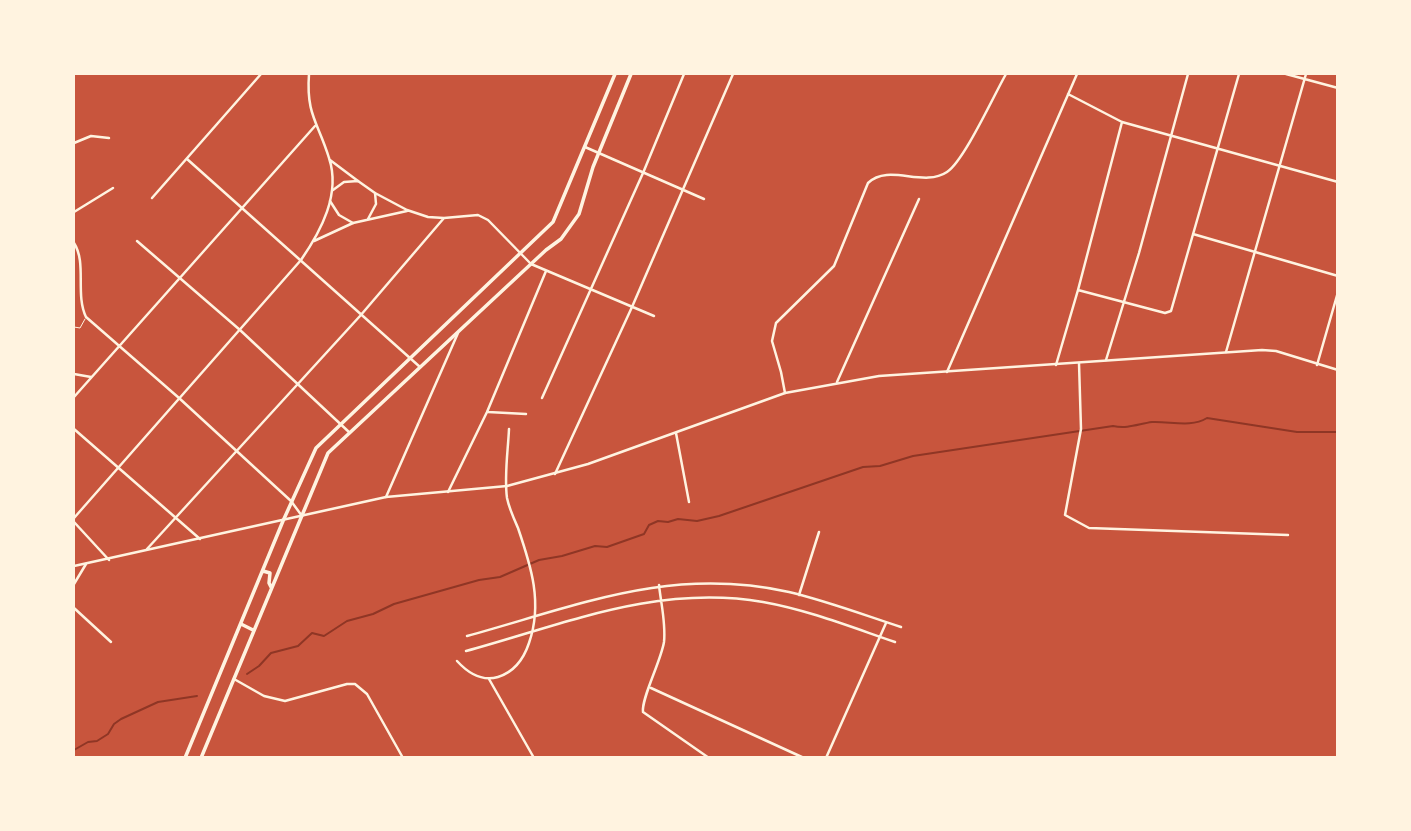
<!DOCTYPE html>
<html>
<head>
<meta charset="utf-8">
<style>
	body { margin:0 }
	#map { position:relative; width:1411px; height:831px; overflow:hidden; background:#c8553d; font-family:"Sofia Sans Condensed",sans-serif }
	canvas { display:block }
	.frame { position:absolute; inset:0; border:75px solid #fff3e0; pointer-events:none }
</style>
</head>
<body>
<div id="map">
<canvas width="1411" height="831"></canvas>
<div class="frame"></div>
</div>
<script>
const context = document.querySelector('canvas').getContext('2d');
context.lineJoin = 'round';
function stroke(path, color, width, dash) { context.strokeStyle = color; context.lineWidth = width; context.lineCap = dash ? 'butt' : 'round'; context.setLineDash(dash || []); context.stroke(path); }
stroke(new Path2D(`
	M247 674 259 666 271 653 298 646 312 633 324 636 347 621 373 614 394 604 479 580 500 577 539 560 562 556 595 546 607 547 644 534 649 525 658 521 668 522 678 519 697 521 719 516 863 467 880 466 913 456 1113 426C1128 429 1138 424 1152 422 1170 421 1191 428 1207 418L1297 432H1338
	M74 750 88 742 97 741 108 734 114 724 121 719 158 702 197 696`), '#8f3625', 2);
stroke(new Path2D(`
	M74 327 80 328 85 319`), '#fff3e0', 1);
stroke(new Path2D(`
	M1286 74 1338 88
	M1068 94 1122 122 1338 182
	M74 143 91 136 109 138
	M585 147 704 199
	M187 159 420 367
	M333 190 344 182 358 181 375 193 407 210 428 217 444 218 478 215 488 220 531 264 654 316
	M152 198 261 74
	M330 201 339 215 353 223 407 211
	M74 212 113 188
	M368 219 376 204 375 193
	M1193 234 1338 276
	M137 241 240 330 350 433
	M74 243C87 263 75 294 86 317L179 398 291 501 302 516
	M1078 290 1165 313 1171 311 1239 74
	M1226 352 1306 74
	M1106 360 1139 253 1188 74
	M1079 363 1081 429 1065 515 1089 528 1288 535
	M1056 365 1078 290 1122 122
	M1317 365 1338 292
	M947 372 1077 74
	M74 374 91 377
	M837 382 919 199
	M785 393 781 372 772 341 776 323 834 266 868 183C889 163 923 188 947 172 964 161 994 95 1006 74
	M74 397 315 126
	M542 398 643 173 684 74
	M488 412 526 414
	M74 429 200 539
	M676 433 689 502
	M555 474 632 307 733 74
	M448 492 487 412 546 271
	M386 497 458 333
	M74 522 109 560
	M147 549 360 316 444 218
	M74 584 86 564
	M659 585C661 604 666 623 664 642 661 661 641 699 643 712L709 758
	M799 595 819 532
	M74 608 111 642
	M467 636C580 605 670 566 789 592 827 601 864 615 901 627
	M466 651C565 624 657 584 763 602 808 610 851 627 895 642
	M457 661C468 673 481 682 498 677 514 672 524 658 529 643 543 603 531 566 518 528 514 519 509 508 507 498 504 476 508 451 509 429
	M234 679 264 696 285 701 347 684H355L367 694 403 758
	M489 679 534 758
	M651 688 804 758
	M826 758 886 623`), '#fff3e0', 2.5);
stroke(new Path2D(`
	M330 160 358 181
	M314 241 353 223
	M74 518 301 260C321 231 341 194 329 158 318 122 306 115 309 74
	M74 566 386 497 507 486 588 464 785 393 879 376 1262 350 1276 351 1338 370`), '#fff3e0', 2.5);
stroke(new Path2D(`
	M263 571 270 573 269 583 271 587
	M241 624 253 630
	M185 758 283 521 316 448 553 222 615 74
	M201 758 328 453 546 250 561 239 579 214 593 167 631 74`), '#fff3e0', 3.5);
</script>
</body>
</html>
